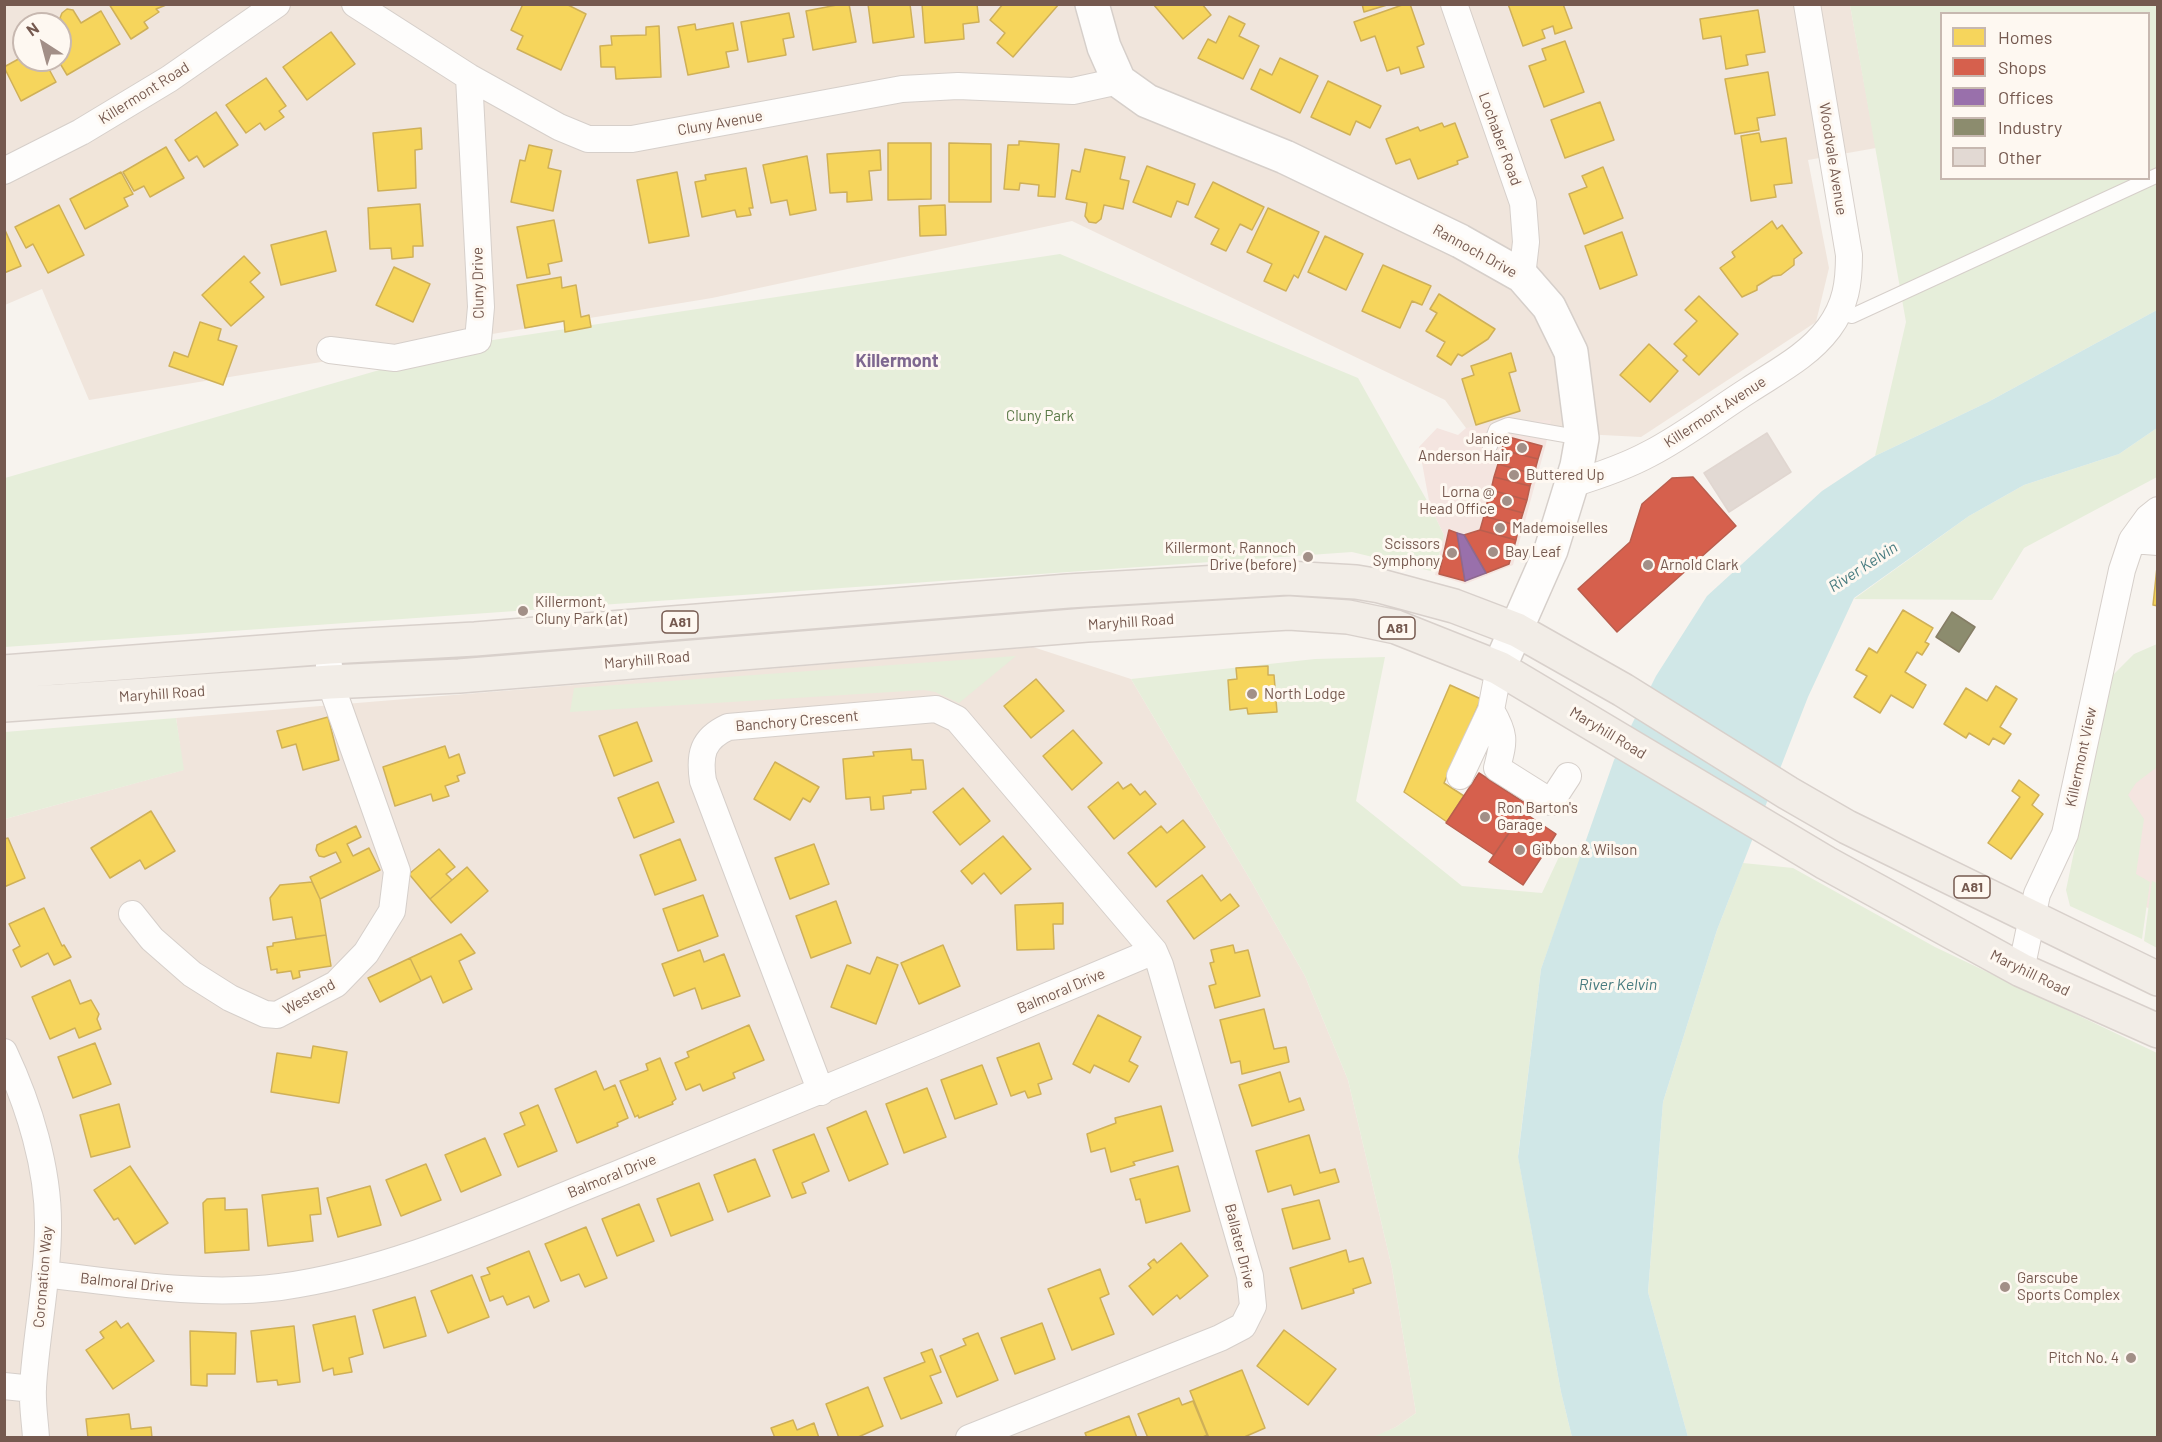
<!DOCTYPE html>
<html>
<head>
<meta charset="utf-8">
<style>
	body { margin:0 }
	#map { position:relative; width:2162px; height:1442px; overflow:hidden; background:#f7f3ee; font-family:Barlow,sans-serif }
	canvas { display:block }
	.frame { position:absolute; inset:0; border:6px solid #75594f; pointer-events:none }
	.legend { position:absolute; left:1940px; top:12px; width:210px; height:168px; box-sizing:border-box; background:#fef8f1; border:2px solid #c7b8b0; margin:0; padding:8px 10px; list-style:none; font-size:18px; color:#75594f }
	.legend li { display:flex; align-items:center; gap:12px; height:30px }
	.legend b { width:30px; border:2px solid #c7b8b0 }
	.north { position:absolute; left:12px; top:12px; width:60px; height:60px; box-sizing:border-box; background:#fef8f1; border:2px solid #c7b8b0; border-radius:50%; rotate:324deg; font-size:16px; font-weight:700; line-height:24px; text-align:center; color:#75594f }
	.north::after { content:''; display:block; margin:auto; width:21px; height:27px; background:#a28f87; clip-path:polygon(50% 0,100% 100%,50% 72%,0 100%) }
</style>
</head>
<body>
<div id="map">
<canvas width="2162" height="1442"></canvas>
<div class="frame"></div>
<ul class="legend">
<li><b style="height:16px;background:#f6d55c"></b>Homes</li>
<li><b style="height:16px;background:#d6604d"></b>Shops</li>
<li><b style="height:16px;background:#9970ab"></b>Offices</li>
<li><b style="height:16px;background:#8c8c6e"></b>Industry</li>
<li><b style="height:16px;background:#e2d9d3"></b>Other</li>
</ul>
<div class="north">N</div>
</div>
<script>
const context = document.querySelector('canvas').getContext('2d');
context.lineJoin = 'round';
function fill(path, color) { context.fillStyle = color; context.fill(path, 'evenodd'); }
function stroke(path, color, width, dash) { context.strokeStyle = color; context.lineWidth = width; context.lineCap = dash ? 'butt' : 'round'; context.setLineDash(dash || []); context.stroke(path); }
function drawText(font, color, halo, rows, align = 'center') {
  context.font = font + ' Barlow,sans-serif'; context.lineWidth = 6; context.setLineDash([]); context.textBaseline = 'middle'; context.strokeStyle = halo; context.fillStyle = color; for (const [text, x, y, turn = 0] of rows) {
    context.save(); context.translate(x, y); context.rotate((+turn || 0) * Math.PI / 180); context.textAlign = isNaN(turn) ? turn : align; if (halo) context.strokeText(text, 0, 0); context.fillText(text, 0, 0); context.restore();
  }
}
fill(new Path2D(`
	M5 5H1850L1876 148 1808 160 1829 268 1816 322 1641 437 1466 428 1445 400 1072 221 712 298 89 400 42 289 5 305ZM24 24H60V60H24Z
	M1033 647 1131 679 1251 881 1305 976 1348 1080 1392 1268 1416 1413 1396 1427 1373 1438H5V819L183 770 176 718Z`), '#f0e5dc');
fill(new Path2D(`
	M1551 420 1546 444 1513 565 1465 584 1435 575 1444 535 1430 506 1419 447 1437 428 1458 435 1466 428 1492 423Z
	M2157 670V912L2096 885Z`), '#f4e5e0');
fill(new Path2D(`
	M1850 5H2157V310L1988 402 1875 456 1906 322ZM1942 14H2148V178H1942Z
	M1060 254 1358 378 1430 506 1444 535 1435 572 1352 552 5 647V478L473 343Z
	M2157 428V477L2024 548 1992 600 1854 599 1969 516 2024 485 2119 454Z
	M2157 644V767L2136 783 2128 795 2144 819 2136 874 2150 882 2142 939 2070 906 2066 890 2075 847 2104 684 2134 654Z
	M1016 656 959 703 935 692 924 690 570 712 574 688Z
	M1385 657 1356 801 1462 886 1542 893 1565 844 1585 846 1541 969 1518 1156 1561 1392 1572 1437H1373L1396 1427 1416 1413 1392 1268 1348 1080 1305 976 1251 881 1131 679 1315 659Z
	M176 718 184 770 5 819V732Z
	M1743 863 1793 868 1935 947 2157 1053V1437H1688L1648 1292 1663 1102 1717 930Z
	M2152 881 2157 883V948L2144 941Z`), '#e6eeda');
fill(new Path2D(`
	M2157 310V428L2119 454 2024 485 1969 516 1854 598 1808 697 1717 930 1663 1102 1648 1292 1688 1437H1572L1561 1392 1518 1157 1541 969 1614 760 1656 676 1707 596 1822 491 1875 456 1988 402Z`), '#d0e7e7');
const homes = new Path2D(`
	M109 4H166V5L156 9 159 12 144 22 148 28 131 39Z
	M523 4H566L586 14 561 70 517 49 523 36 511 30Z
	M842 4H849L856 42 813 50 806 11Z
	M868 4H910L914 37 873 43Z
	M922 4H977L979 22 963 24 964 39 925 43Z
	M1003 4H1059L1013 57 997 43 1005 33 990 20Z
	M1153 4H1202L1211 15 1183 39Z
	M1362 4H1387V5L1364 12Z
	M1405 4H1410L1424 44 1417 47 1424 67 1401 74 1399 67 1387 71 1375 36 1361 41 1354 22Z
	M1508 4H1563L1572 28 1555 34 1553 26 1542 30 1545 38 1523 46Z
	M67 9 73 10 81 23 101 11 120 44 67 75 58 60H60V35L68 31 60 18 62 13Z
	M1758 10 1765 52 1746 55 1748 65 1726 69 1721 36 1703 39 1700 19Z
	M789 13 794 37 783 39 786 55 748 62 741 22Z
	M1229 16 1245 24 1239 36 1259 46 1243 79 1198 58 1208 39 1216 43Z
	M733 23 738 50 726 52 729 67 688 75 678 27 695 24 696 30Z
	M659 26 661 77 616 79 615 67H601L600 46 612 45 611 36 646 35V27Z
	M331 32 355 64 307 100 283 67Z
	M1565 41 1584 92 1544 107 1529 66 1546 60 1542 49Z
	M24 56V60H44L56 82 21 101 4 67Z
	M1280 58 1318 76 1300 113 1251 89 1260 69 1272 75Z
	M1768 72 1775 115 1757 118 1759 130 1735 134 1725 79Z
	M266 78 286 106 279 111 284 117 265 130 260 123 246 133 226 105Z
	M1328 81 1381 106 1370 128 1356 121 1350 135 1311 117Z
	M1600 102 1614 140 1565 158 1551 120Z
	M216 112 238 145 204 167 197 156 189 161 175 140Z
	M1442 123 1444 127 1455 123 1468 157 1457 161 1458 164 1418 179 1410 159 1396 164 1386 139 1418 127 1420 131Z
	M421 128 422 149 415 150 416 188 378 191 373 133Z
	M1759 133 1761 142 1786 138 1792 183 1774 185 1776 197 1751 201 1741 136Z
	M1019 141 1059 144 1055 197 1038 196 1039 185 1020 183 1019 190 1004 189 1008 145H1019Z
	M888 143H931V199L888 200Z
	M949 143 991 144V202H949Z
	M529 145 552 150 548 168 561 171 553 211 511 202 520 160 525 161Z
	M166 147 184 178 150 197 144 186 134 191 123 172Z
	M1085 149 1125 157 1120 179 1129 181 1123 209 1104 205 1101 219 1096 223 1089 222 1085 216 1087 203 1066 199 1072 170 1080 172Z
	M880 150 881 170 869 171 872 200 847 202V192L830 193 827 154Z
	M807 156 816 210 790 215 787 200 771 203 763 165Z
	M1147 166 1195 184 1188 205 1177 201 1171 217 1133 202Z
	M1603 167 1623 218 1584 234 1569 194 1587 187 1582 176Z
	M746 168 753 208H749L751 215 737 217 735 210 702 217 695 182 706 180 705 175Z
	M121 172 133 194 124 198 128 206 85 229 70 199Z
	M677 172 689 236 649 243 637 180Z
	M1213 182 1264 207 1252 230 1240 224 1226 251 1211 244 1219 229 1195 217Z
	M420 204 423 246H413V257L392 259 391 248 370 249 368 208Z
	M59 205 84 255 48 273 33 244 26 248 15 227Z
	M945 205 946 235 920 236 919 206Z
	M1268 208 1319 232 1298 278 1294 275 1286 291 1264 281 1272 264 1247 252Z
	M554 220 562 261 548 264 550 274 527 278 517 227Z
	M1772 221 1777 229 1782 225 1802 253 1794 259V265L1781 275 1773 276 1757 286V290L1742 297 1720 268 1735 257 1732 252Z
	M5 230 21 266 4 273V230Z
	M326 231 336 271 281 285 271 245Z
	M1622 232 1637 275 1600 289 1585 246Z
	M1325 236 1363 254 1346 290 1308 272Z
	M244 256 260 273 250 282 264 297 231 326 202 295Z
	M1383 265 1431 286 1422 305 1412 301 1400 328 1362 311Z
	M394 267 430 284 413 322 376 305Z
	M561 277 562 288 576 285 581 317 589 315 591 327 565 332 564 321 525 328 517 285Z
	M1439 294 1495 329 1488 339 1462 356 1458 354 1451 365 1437 356 1445 342 1426 331 1437 313 1430 309Z
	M1699 296 1738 334 1699 375 1683 360 1687 356 1674 344 1697 321 1685 310Z
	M200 322 221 329 218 340 237 346 223 385 169 366 174 352 188 357Z
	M1649 344 1678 371 1650 402 1620 375Z
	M1511 353 1516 371 1509 373 1520 411 1476 425 1462 379 1474 375 1471 366Z
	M2157 567H2158V606L2153 605Z
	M1903 610 1933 628 1925 642 1929 644 1922 655 1917 652 1905 672 1926 685 1913 708 1891 695 1880 713 1854 697 1867 676 1856 670 1869 648 1877 653Z
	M1268 666V675H1274L1277 712 1248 714 1247 708 1230 710 1228 680 1237 679 1236 668Z
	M1036 679 1064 711 1031 738 1004 706Z
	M1450 685 1481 699 1444 783 1464 796 1447 822 1404 792Z
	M1996 686 2017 699 2000 727 2011 734 2004 744 1993 738 1989 745 1969 733 1966 738 1944 724 1966 688 1987 701Z
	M328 717 339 760 303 770 296 744 282 748 277 731Z
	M637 722 652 761 614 776 599 736Z
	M1073 730 1102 763 1072 790 1043 756Z
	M445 746 449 758 459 754 465 773 457 776 459 781 445 786 449 796 433 801 431 794 395 806 383 767Z
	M911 749 912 760H923L926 789 911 790V793L883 796 884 809 871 810 870 797 846 799 843 759 874 756 873 752Z
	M775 762 819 787 810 802 803 798 790 820 754 799Z
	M2019 780 2039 795 2032 805 2043 814 2011 859 1988 843 2020 797 2012 791Z
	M658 782 674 822 634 838 618 798Z
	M1118 782 1123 789 1131 784 1140 795 1145 791 1156 804 1114 839 1088 807Z
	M963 788 990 821 960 845 933 812Z
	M151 811 175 851 145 869 140 860 110 878 91 848Z
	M1183 820 1205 847 1156 887 1128 853 1161 826 1167 833Z
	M356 826 361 837 347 844 353 856 369 848 380 870 320 899 310 877 341 862 336 852 324 857 319 856 316 850 317 845Z
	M1003 836 1031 869 1001 894 984 873 972 884 961 871Z
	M8 838 25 878 4 887V839Z
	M680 839 696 880 655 895 640 855Z
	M814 844 829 884 790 899 775 858Z
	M439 849 455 867 446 874 452 880 430 899 409 874Z
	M467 867 488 891 451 923 430 899Z
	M1202 875 1221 901 1230 894 1239 906 1194 939 1167 901Z
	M312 882 320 899 326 935 296 939 292 917 273 920 270 898 280 885Z
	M703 895 718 936 678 951 663 909Z
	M836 901 851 943 811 958 796 916Z
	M1063 903V924H1053L1054 949 1017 950 1015 905Z
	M44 908 62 946 64 945 71 957 54 965 48 953 21 967 13 950 20 946 9 924Z
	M461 934 475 953 459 961 472 989 443 1003 431 976 421 981 410 958Z
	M326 935 331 966 299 971 300 977 293 979 291 971 277 973V969L271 970 267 947 273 946V943Z
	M943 945 960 986 919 1004 901 963Z
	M1233 945 1235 953 1248 950 1260 996 1215 1008 1209 986 1216 984 1210 963 1214 962 1211 950Z
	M700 950 704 962 724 954 740 996 702 1009 695 988 674 996 662 964Z
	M877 957 898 965 876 1024 831 1007 847 965 870 974Z
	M410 958 421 981 380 1002 368 978Z
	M70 980 80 1004 91 1000 99 1014 97 1019 101 1029 79 1038 75 1028 50 1039 32 997Z
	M1264 1009 1274 1049 1286 1047 1289 1062 1242 1074 1240 1061 1231 1063 1220 1020Z
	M1098 1015 1141 1037 1129 1061 1138 1066 1129 1082 1094 1065 1090 1073 1073 1064Z
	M749 1025 764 1060 733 1073 735 1078 703 1091 700 1084 686 1090 675 1063 689 1057 687 1052Z
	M95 1043 111 1084 73 1098 58 1057Z
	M1039 1043 1052 1079 1038 1084 1041 1094 1028 1098 1025 1091 1011 1096 997 1058Z
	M313 1046 347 1052 339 1103 271 1092 277 1053 311 1058Z
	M660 1058 676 1099 672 1102 673 1104 639 1118 638 1115 635 1117 620 1081 648 1070 646 1064Z
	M982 1065 997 1104 955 1119 941 1080Z
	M596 1071 604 1090 615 1085 628 1118 617 1123 618 1126 577 1143 555 1089Z
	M1280 1072 1289 1102 1300 1098 1304 1110 1252 1126 1239 1085Z
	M927 1088 946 1137 904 1153 886 1104Z
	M119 1104 130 1147 91 1157 80 1115Z
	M538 1105 557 1151 518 1167 504 1134 525 1125 520 1113Z
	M1161 1106 1173 1151 1133 1162 1135 1165 1111 1172 1105 1148 1091 1152 1087 1134 1116 1123 1115 1118Z
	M866 1111 888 1164 849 1181 827 1128Z
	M814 1134 829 1171 802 1183 806 1193 792 1198 773 1150Z
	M1309 1135 1320 1173 1335 1169 1339 1182 1294 1195 1291 1185 1268 1192 1256 1151Z
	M485 1138 501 1175 461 1192 445 1155Z
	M755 1159 770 1196 728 1212 714 1175Z
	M426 1164 441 1200 401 1216 386 1180Z
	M130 1166 168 1223 135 1244 118 1218 114 1220 94 1190Z
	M1178 1166 1190 1211 1146 1223 1140 1199 1136 1200 1130 1179Z
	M699 1183 713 1220 671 1236 657 1199Z
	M370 1186 381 1225 338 1237 327 1198Z
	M318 1188 321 1214 310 1215 313 1241 268 1246 262 1195Z
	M225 1198V1210L247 1209 249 1250 205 1253 203 1203 207 1199Z
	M1319 1200 1330 1239 1293 1249 1282 1209Z
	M639 1204 654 1241 617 1256 602 1219Z
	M586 1227 607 1278 585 1287 579 1274 561 1281 545 1244Z
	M1181 1243 1208 1276 1180 1299 1177 1295 1153 1315 1129 1286 1151 1268 1148 1264 1154 1259 1157 1263Z
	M1346 1250 1349 1262 1363 1258 1371 1283 1353 1289 1354 1293 1302 1309 1290 1268Z
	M529 1251 549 1301 534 1308 529 1296 507 1305 503 1296 490 1301 481 1277 490 1274 487 1268Z
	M1100 1269 1109 1294 1100 1298 1114 1334 1072 1350 1048 1289Z
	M472 1275 489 1317 448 1333 431 1291Z
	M415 1297 426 1336 384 1348 373 1310Z
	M355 1316 363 1354 349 1358 352 1372 334 1375 333 1368 323 1371 313 1325Z
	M116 1321 121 1328 128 1323 154 1361 113 1389 86 1350 104 1338 100 1332Z
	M1042 1323 1055 1359 1015 1374 1001 1338Z
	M294 1326 300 1382 278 1385 277 1380 257 1382 251 1331Z
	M1284 1330 1336 1369 1308 1405 1257 1366Z
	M190 1331 236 1333 235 1374H207V1386L191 1385Z
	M978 1333 998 1380 957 1397 940 1356 966 1345 963 1339Z
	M932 1349 941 1372 930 1376 942 1403 901 1419 884 1378 925 1362 921 1353Z
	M1242 1370 1265 1428 1242 1438H1209L1190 1391Z
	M868 1387 883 1426 856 1438H839L826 1404Z
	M1179 1398 1182 1405 1193 1401 1207 1435 1201 1438H1148L1138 1414Z
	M129 1414 131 1429 151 1427 152 1438H88L86 1419Z
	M1129 1416 1137 1438H1087L1085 1433Z
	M793 1420 797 1430 814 1423 819 1438H775L771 1428Z`);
fill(homes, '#f6d55c');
stroke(homes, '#cfb058', 1.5);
const shops = new Path2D(`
	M1505 436 1542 446 1538 459 1502 450Z
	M1502 450 1538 459 1534 474 1498 464Z
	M1498 464 1534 474 1530 486 1494 477Z
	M1494 477 1530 486 1527 500 1491 490Z
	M1693 477 1736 526 1617 632 1578 589 1630 542 1642 504 1672 478Z
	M1491 490 1527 500 1523 513 1487 503Z
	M1487 503 1523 513 1519 526 1484 516Z
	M1484 516 1519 526 1516 540 1480 530Z
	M1449 530 1457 533 1465 581 1439 574Z
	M1480 530 1516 540 1509 564 1486 573 1464 535Z
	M1479 773 1528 805 1494 855 1446 823Z
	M1523 812 1556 834 1548 847 1540 842 1537 846 1545 852 1523 885 1489 862Z`);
fill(shops, '#d6604d');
stroke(shops, '#b95e4e', 1.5);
const offices = new Path2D(`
	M1457 533 1464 535 1486 573 1465 581Z`);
fill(offices, '#9970ab');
stroke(offices, '#8e698f', 1.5);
const industry = new Path2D(`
	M1952 612 1975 627 1959 652 1936 637Z`);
fill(industry, '#8c8c6e');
stroke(industry, '#857d65', 1.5);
const building = new Path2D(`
	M1767 433 1791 472 1729 512 1704 473Z`);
fill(building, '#e2d9d3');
stroke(building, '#e0d6d0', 1.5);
const service = new Path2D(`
	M1838 312 1852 316 2158 175
	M1490 446 1496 430 1508 425 1582 438`);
const minor = new Path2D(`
	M355 4 469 77 559 127 588 139H632L902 89 958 86 1073 91 1119 81
	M1454 4 1523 203 1526 242 1522 276
	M4 171 81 132 169 79 277 4
	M330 350 395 358 478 340 481 307 469 77
	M1572 484C1598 476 1625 467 1649 454 1684 436 1716 411 1749 390 1778 371 1808 356 1829 328 1846 305 1849 283 1849 255L1807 4
	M2132 540 2148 518 2158 510
	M1491 710C1506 736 1504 740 1497 768L1551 802 1568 776
	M1460 776 1491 710 1499 668
	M132 914 152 939 192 974 230 998 265 1014 277 1015 336 984 366 953 392 911 397 871 330 682 329 666
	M2021 970 2037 894 2065 834 2122 570 2132 540 2158 542
	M4 1052C29 1105 49 1169 48 1228 48 1281 36 1334 33 1387 32 1404 35 1421 36 1438
	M821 1092 703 781C699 755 702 739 728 727L936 709 957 719 1154 951 1160 965 1250 1276 1253 1306 1243 1326 1220 1338 969 1438
	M45 1274C122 1283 202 1297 280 1287 397 1271 506 1218 615 1175 795 1102 975 1027 1154 951
	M4 1386 33 1389`);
const tertiary = new Path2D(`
	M1092 4 1104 47 1119 81 1147 101 1285 157 1460 241 1522 276 1549 307 1571 352 1582 438 1577 466 1551 550 1499 668`);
const primary = new Path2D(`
	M4 672 329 647 475 639 1068 591 1287 578 1356 582 1380 586 1454 606 1517 630 1623 690 1788 793 1847 827 2158 979
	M4 705 330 682 459 676 1087 625 1289 613 1348 617 1396 627 1499 668 1826 863 2021 970 2158 1031`);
stroke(service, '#d6cfca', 16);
stroke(minor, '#d6cfca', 28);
stroke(tertiary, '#d6cfca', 36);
stroke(primary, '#d8d0cb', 36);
stroke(service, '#fefdfc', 14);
stroke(minor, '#fefdfc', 26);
stroke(tertiary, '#fefdfc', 33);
stroke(primary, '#f2ede7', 33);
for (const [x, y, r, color] of [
	[1522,448,6,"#a28f87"],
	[1514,475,6,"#a28f87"],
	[1507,501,6,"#a28f87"],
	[1500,528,6,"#a28f87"],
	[1493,552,6,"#a28f87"],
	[1452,553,6,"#a28f87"],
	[1308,557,6,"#a28f87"],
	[1648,565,6,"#a28f87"],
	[523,611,6,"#a28f87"],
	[1252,694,6,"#a28f87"],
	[1485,817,6,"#a28f87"],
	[1520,850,6,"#a28f87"],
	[2005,1287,6,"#a28f87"],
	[2131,1358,6,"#a28f87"]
]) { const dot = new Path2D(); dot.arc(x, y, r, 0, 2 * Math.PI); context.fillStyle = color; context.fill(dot); stroke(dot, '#fef8f1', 2); }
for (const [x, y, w] of [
	[680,622,36],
	[1397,628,36],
	[1972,887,36]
]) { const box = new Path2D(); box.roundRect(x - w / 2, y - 11, w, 22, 4.5); context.fillStyle = '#fef8f1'; context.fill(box); stroke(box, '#75594f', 1.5); }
drawText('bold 14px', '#75594f', null, [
	["A81",680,622],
	["A81",1397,628],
	["A81",1972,887]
]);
drawText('15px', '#75594f', '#fef8f1', [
	["Killermont Road",144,93,-32],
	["Cluny Avenue",720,123,-10],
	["Lochaber Road",1500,139,70],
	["Woodvale Avenue",1833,159,81],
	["Rannoch Drive",1475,251,29],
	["Cluny Drive",478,283,-91],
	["Killermont Avenue",1715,412,-33],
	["Maryhill Road",1131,622,-4],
	["Maryhill Road",647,660,-5],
	["Maryhill Road",162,694,-4],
	["Banchory Crescent",797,721,-5],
	["Maryhill Road",1608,733,31],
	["Killermont View",2081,757,-78],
	["Maryhill Road",2030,973,26],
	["Balmoral Drive",1061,991,-23],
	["Westend",309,997,-29],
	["Balmoral Drive",612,1176,-22],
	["Ballater Drive",1240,1246,76],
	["Coronation Way",43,1277,-85],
	["Balmoral Drive",127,1283,6]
]);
drawText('15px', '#5b7947', '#fef8f1', [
	["Cluny Park",1040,416]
]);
drawText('15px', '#75594f', '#fef8f1', [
	["Janice",1510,439,"right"],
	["Anderson Hair",1510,456,"right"],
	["Buttered Up",1526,475],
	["Lorna @",1495,492,"right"],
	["Head Office",1495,509,"right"],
	["Mademoiselles",1512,528],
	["Scissors",1440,544,"right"],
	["Symphony",1440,561,"right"],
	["Killermont, Rannoch",1296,548,"right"],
	["Drive (before)",1296,565,"right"],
	["Bay Leaf",1505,552],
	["Arnold Clark",1660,565],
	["Killermont,",535,602],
	["Cluny Park (at)",535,619],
	["North Lodge",1264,694],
	["Ron Barton's",1497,808],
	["Garage",1497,825],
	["Gibbon & Wilson",1532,850],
	["Garscube",2017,1278],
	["Sports Complex",2017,1295],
	["Pitch No. 4",2119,1358,"right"]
], 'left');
drawText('italic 16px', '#477b7f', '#fef8f1', [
	["River Kelvin",1863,567,-33],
	["River Kelvin",1618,985]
]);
drawText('bold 18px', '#7e6790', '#fef8f1', [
	["Killermont",897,361]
]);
</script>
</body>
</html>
